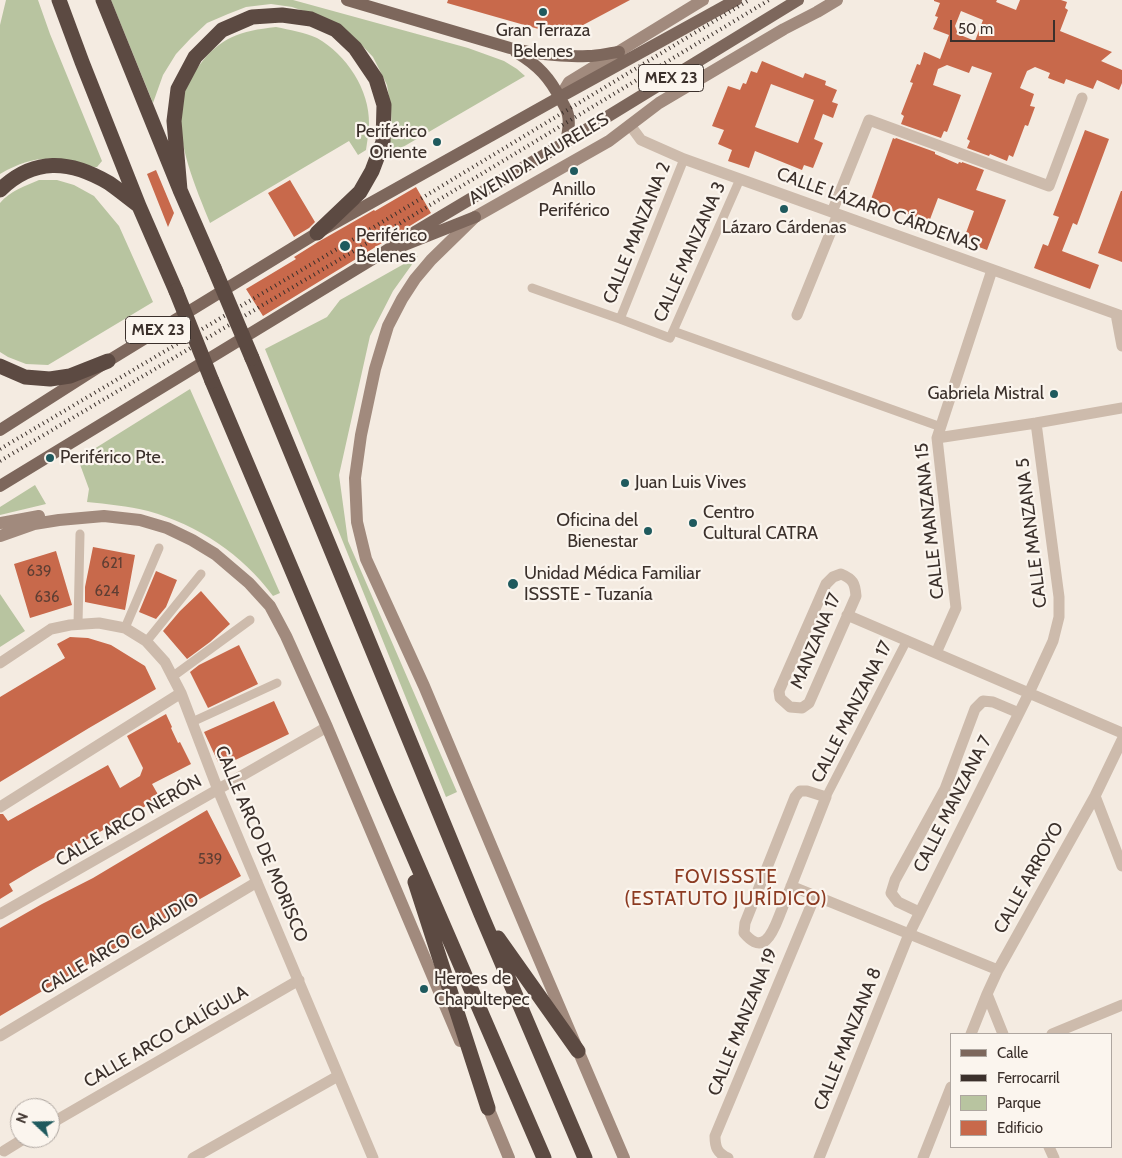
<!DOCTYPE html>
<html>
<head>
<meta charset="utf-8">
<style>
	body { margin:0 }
	#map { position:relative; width:1122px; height:1158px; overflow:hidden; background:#f4ebe1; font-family:Cabin,sans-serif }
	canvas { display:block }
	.legend { position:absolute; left:950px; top:1033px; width:162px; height:115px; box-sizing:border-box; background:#fbf5ee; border:1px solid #aea6a0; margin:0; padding:6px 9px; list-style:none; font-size:15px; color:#3b302b }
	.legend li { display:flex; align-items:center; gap:10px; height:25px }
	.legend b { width:25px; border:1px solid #aea6a0 }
	.north { position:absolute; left:10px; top:1098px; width:50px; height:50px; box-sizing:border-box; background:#fbf5ee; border:1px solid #aea6a0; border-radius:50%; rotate:291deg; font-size:14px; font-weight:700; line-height:20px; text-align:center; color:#3b302b }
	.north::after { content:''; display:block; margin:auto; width:18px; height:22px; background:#1f5a5e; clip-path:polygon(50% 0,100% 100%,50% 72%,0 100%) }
	.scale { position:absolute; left:950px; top:20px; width:105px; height:22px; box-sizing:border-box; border:2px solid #3b302b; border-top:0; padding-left:6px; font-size:15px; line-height:18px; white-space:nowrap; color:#3b302b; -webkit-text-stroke:4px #fbf5ee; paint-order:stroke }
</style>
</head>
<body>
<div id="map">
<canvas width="1122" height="1158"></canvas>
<ul class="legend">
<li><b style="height:6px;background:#7d675c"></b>Calle</li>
<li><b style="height:6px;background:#3b302b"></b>Ferrocarril</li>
<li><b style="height:14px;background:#b8c4a0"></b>Parque</li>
<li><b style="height:14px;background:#c8694b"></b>Edificio</li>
</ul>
<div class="north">N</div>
<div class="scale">50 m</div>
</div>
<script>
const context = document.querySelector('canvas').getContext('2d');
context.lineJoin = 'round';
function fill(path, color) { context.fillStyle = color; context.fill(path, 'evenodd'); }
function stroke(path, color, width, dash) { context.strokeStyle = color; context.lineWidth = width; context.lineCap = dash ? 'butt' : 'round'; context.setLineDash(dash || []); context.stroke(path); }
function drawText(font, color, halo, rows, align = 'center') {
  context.font = font + ' Cabin,sans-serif'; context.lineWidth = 4.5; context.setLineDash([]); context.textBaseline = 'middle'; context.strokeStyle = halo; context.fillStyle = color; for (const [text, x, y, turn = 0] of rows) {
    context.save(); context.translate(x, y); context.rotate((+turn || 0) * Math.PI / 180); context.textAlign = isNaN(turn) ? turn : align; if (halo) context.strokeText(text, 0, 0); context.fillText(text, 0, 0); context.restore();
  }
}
fill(new Path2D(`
	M6 0H38L50 34 102 161 97 167H94C54 157 37 153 0 174V25Z
	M111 0H293L468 48 504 61 517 69 525 76 384 158 392 134 391 109 387 85 373 57 354 37 325 18 292 7 271 4 246 7 228 14 207 23 191 38 176 54 163 75 153 103Z
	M276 27C290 30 304 32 317 38 346 54 370 90 369 124 369 132 367 142 366 150L358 155 349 141 210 223C196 188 176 143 181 105 182 92 190 78 198 67 220 37 240 31 276 27Z
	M39 180H57L74 185 94 196 119 226 153 302 48 365 26 364 8 357 0 352V203C10 191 25 186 39 180Z
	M418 256 393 291 370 336 339 475 348 541 457 792 446 797 265 349 327 317 340 300Z
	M190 389 280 593 273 596C242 554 198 525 148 511 128 506 107 504 87 502L89 489 78 459Z
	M35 485 46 504 0 515V507Z
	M0 594 25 631 0 647Z`), '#b8c4a0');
fill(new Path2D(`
	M448 0H630L570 32H549L447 3Z
	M934 0H997L996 2 1016 10 1020 0H1061L1067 2 1065 8 1068 10 1060 31 1112 52 1101 61 1122 70V83L1119 90 1097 80 1093 89 1066 79 1064 84 1048 78 1050 73 1035 67 1027 71 1020 88 1034 94 1030 106 1035 107 1028 126 1025 125 1013 157 1009 155 1007 161 990 154 989 156 967 148 970 141 967 139 992 73 972 66 969 73 947 65 938 69 933 85 961 95 947 132 944 131 941 138 901 124 904 116 901 114 913 83 910 82 917 64 920 65 924 52 940 59 949 35 933 29 938 17 935 16 940 3 934 1ZM961 11 983 20 975 41 958 34 955 26Z
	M762 61 803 78 805 73 826 81 825 85 837 90 832 102 838 104 833 118 823 114 814 139 823 143 813 168 804 165 802 170 755 151 749 168 728 161 732 150 718 144 724 130 712 126 728 86 740 90 743 83 746 84 751 71 757 73ZM771 84 814 100 798 143 755 127Z
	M1085 130 1109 139 1077 225 1073 223 1062 251 1099 265 1090 289 1034 268 1043 244 1048 246 1059 217 1053 215Z
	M893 138 895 139 896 138 935 152V154L958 164 959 162 962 163V162L984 170 976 190 1006 200 987 250 963 241 974 211 938 198 929 222 909 214 908 217 870 202Z
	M156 170 174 213 168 227 147 174Z
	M290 180 315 222 309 228 294 237 268 193Z
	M416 187 431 213 263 316 246 289 296 259 294 257 318 242 374 210 375 211Z
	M1121 191H1122V262L1098 253Z
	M93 547 135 555 125 610 85 602V587Z
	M56 551 72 605 30 618 14 564Z
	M156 571 177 580 166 607 156 619 139 612Z
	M201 591 230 624 210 642 187 659 163 631 180 611Z
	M70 637 88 638 111 645 145 666 156 689 89 728 0 782V697L65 658 57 644Z
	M239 645 258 684 208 708 190 672 199 665Z
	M274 701 289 734 225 765 218 762 204 732Z
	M166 714 172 727 171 728 178 743 180 742 191 764 152 784 160 798 34 869 9 884 13 891 0 899V814H3L8 821 108 765 120 788 140 776 143 768 127 736Z
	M207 810 241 876 168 917 0 1016V928L42 904 93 878Z`), '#c8694b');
stroke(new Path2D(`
	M532 288 620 319 670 338 740 179
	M620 319 684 159
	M673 331 941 427
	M78 624 80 534
	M125 628 159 548
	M146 642 201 574
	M172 677 250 620
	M192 722 277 683
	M826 797 907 640`), '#cdbbac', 9);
stroke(new Path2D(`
	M630 125 641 140 684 159 1122 316
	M832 212 869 120 1049 186 1082 98
	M1116 314 1122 346
	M797 315 838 214
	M937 438 1036 423 1122 408
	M841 574C853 579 855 583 856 596L809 703 802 708 790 707 780 698 779 691 826 584 833 577Z
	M847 615 1122 733
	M936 653 956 608 937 438 992 270
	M0 663 51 629 70 625 99 623 125 628 146 641 165 662 181 693 218 790 373 1158
	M800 791H807L826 797C811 835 797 872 782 909 778 918 774 933 766 940 758 947 750 940 744 933L745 923 795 797Z
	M1095 796 1122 866
	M0 807 181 693
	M791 886 998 970
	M919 912 898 902 891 893 895 880 945 789 975 709 983 701 993 702 1019 713
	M0 914 327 727
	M987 994 1003 1034
	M971 1034 987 994 998 970 1095 796 1122 740
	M1052 1034 1122 1005
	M0 1036 257 882
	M50 1124 299 980
	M1049 1147 1054 1158
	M4 1151 25 1138
	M193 1158 338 1076
	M728 1158C717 1153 715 1147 715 1136L815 896
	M819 1158 909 934 1029 693 1053 641 1059 617V597L1036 423
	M923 1158 951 1087`), '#cdbbac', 11);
stroke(new Path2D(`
	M560 97 569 82 703 0
	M0 523 39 516
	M0 536 34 524 59 520 104 516 140 520 167 528 192 540 215 554 249 583 270 606 286 636 327 727 460 1041
	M485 1100 509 1158
	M624 1158 530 938 424 686 366 559 357 522 355 478 361 435 375 369 388 326 402 299 415 279 431 260 475 217 609 141 659 103 784 29 817 12 837 0`), '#a18a7d', 12);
stroke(new Path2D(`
	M347 0 510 48C535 54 562 57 588 56 598 56 609 53 619 52
	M516 52C538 65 550 78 561 100 564 105 567 110 568 115 570 124 568 133 566 142
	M402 246 475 217
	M0 430 108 361 317 233 560 97 736 0
	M0 486 381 254 415 232 566 142 798 0`), '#7d675c', 12);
stroke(new Path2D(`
	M59 0 82 62 139 206 176 291
	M103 0 180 190 214 268
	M0 190C34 157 70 160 109 183 119 190 129 198 139 206
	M180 190 174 121 178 89 195 57 222 30 252 17 282 15 311 19 336 30 355 48 376 79 384 105 383 142 372 171 360 192 317 233
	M252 358 481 914 585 1158
	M0 366 25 377 50 379 70 376 108 361
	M212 381 387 795 544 1158
	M415 882 488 1108
	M498 938 578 1051`), '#5c4a42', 15);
stroke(new Path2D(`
	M0 449 369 230 749 0
	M0 461 374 239 769 0`), '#3b302b', 4, [1, 4]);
stroke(new Path2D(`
	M214 268 252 358
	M176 291 212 381`), '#5c4a42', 15);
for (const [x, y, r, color] of [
	[543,12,5,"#1f5a5e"],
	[437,142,5,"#1f5a5e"],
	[574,171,5,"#1f5a5e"],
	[784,209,5,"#1f5a5e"],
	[345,246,6,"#1f5a5e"],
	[1054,394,5,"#1f5a5e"],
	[50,458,5,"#1f5a5e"],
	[625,483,5,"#1f5a5e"],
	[693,523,5,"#1f5a5e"],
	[648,531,5,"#1f5a5e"],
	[513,584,6,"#1f5a5e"],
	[424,989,5,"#1f5a5e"]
]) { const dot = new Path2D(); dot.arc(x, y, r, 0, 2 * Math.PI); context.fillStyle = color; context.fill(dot); stroke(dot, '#fbf5ee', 2); }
drawText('15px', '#5e3e33', null, [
	["621",112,564],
	["639",39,572],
	["624",107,592],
	["636",47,598],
	["539",210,860]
]);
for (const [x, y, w] of [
	[671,78,65],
	[158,330,65]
]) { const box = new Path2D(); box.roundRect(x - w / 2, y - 13.5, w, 27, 4); context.fillStyle = '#fbf5ee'; context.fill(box); stroke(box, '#3b302b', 1); }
drawText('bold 16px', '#3b302b', null, [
	["MEX 23",671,78],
	["MEX 23",158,330]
]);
drawText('18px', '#3b302b', '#fbf5ee', [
	["Gran Terraza",543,31,"center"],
	["Belenes",543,52,"center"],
	["Periférico",427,132,"right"],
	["Oriente",427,153,"right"],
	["Anillo",574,190,"center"],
	["Periférico",574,211,"center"],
	["Lázaro Cárdenas",784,228,"center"],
	["Periférico",356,236],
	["Belenes",356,257],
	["Gabriela Mistral",1044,394,"right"],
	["Periférico Pte.",60,458],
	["Juan Luis Vives",635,483],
	["Centro",703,513],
	["Cultural CATRA",703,534],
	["Oficina del",638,521,"right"],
	["Bienestar",638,542,"right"],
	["Unidad Médica Familiar",524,574],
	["ISSSTE - Tuzanía",524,595],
	["Heroes de",434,979],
	["Chapultepec",434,1000]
], 'left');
drawText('18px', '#3b302b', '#fbf5ee', [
	["AVENIDA LAURELES",539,159,-31],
	["CALLE LÁZARO CÁRDENAS",878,210,20],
	["CALLE MANZANA 2",637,233,-68],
	["CALLE MANZANA 3",690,252,-66],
	["CALLE MANZANA 15",930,521,-96],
	["CALLE MANZANA 5",1032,533,-97],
	["MANZANA 17",816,641,-67],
	["CALLE MANZANA 17",852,712,-63],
	["CALLE MANZANA 7",953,804,-63],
	["CALLE ARCO NERÓN",129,821,-30],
	["CALLE ARCO DE MORISCO",261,844,67],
	["CALLE ARROYO",1029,878,-61],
	["CALLE ARCO CLAUDIO",120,944,-31],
	["CALLE MANZANA 19",743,1022,-68],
	["CALLE ARCO CALÍGULA",166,1037,-30],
	["CALLE MANZANA 8",848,1039,-68]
]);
context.letterSpacing = '1px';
drawText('19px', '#8c3b22', '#fbf5ee', [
	["FOVISSSTE",726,877],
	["(ESTATUTO JURÍDICO)",726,899]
]);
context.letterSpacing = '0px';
</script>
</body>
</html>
